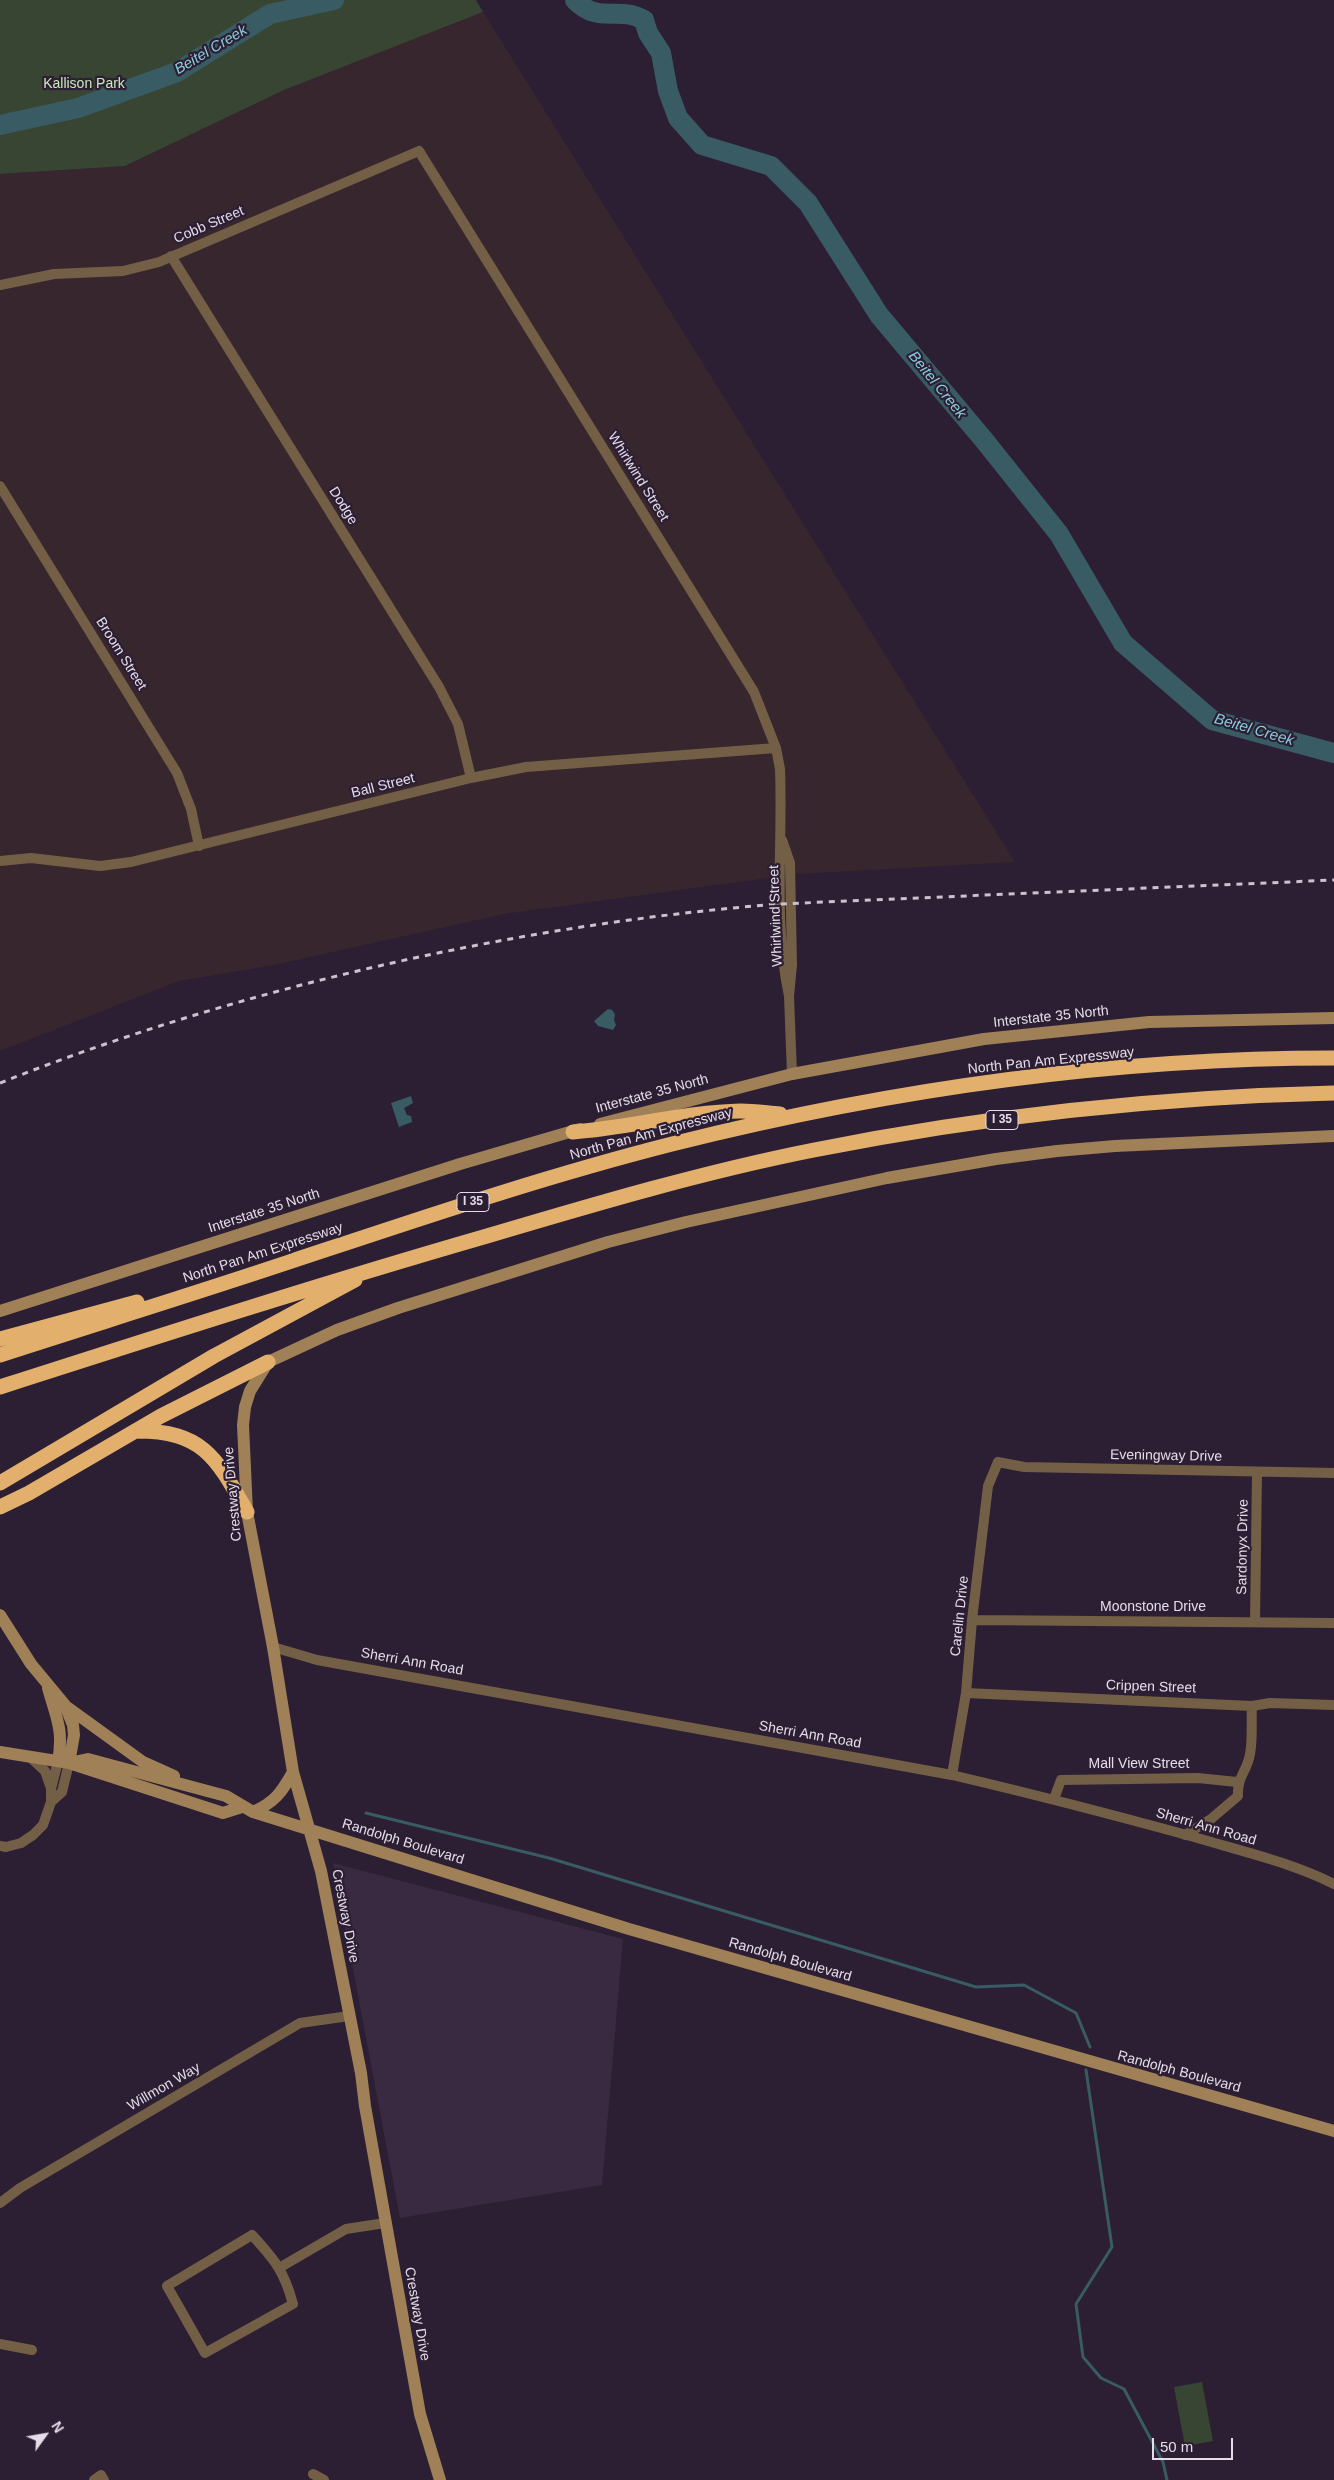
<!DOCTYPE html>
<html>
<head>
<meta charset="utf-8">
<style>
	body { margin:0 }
	#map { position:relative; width:1334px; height:2480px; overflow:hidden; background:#2c1f33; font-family:Arial,sans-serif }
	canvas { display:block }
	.north { position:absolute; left:20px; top:2410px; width:50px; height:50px; -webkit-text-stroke:4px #2c1f33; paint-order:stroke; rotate:58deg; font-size:14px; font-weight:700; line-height:20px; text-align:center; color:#e5dce9 }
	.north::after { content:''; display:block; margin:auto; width:18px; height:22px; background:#e5dce9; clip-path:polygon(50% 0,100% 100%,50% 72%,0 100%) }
	.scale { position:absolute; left:1152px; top:2438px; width:81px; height:22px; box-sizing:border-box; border:2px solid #e5dce9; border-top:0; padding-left:6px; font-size:15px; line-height:18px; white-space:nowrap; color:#e5dce9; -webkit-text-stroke:4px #2c1f33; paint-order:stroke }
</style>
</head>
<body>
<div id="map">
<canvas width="1334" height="2480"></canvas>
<div class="north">N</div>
<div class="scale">50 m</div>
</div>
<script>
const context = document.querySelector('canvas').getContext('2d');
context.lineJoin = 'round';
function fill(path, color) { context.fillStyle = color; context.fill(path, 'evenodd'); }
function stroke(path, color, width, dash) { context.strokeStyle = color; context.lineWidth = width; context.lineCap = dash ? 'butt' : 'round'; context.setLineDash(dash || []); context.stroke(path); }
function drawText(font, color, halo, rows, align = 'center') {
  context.font = font + ' Arial,sans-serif'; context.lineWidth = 4.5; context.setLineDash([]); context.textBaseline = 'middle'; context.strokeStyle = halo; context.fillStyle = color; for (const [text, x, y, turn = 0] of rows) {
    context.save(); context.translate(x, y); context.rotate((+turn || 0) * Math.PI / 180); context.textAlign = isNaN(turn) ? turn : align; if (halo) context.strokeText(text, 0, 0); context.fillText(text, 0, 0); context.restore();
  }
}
fill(new Path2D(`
	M333 1863 623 1939 602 2185 400 2218Z`), '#392941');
fill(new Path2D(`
	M483 12 1015 862 797 874 504 914 274 965 179 981 0 1051V174L125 166 284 90Z`), '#38262e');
fill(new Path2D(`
	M0 0H476L483 12 284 90 125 166 0 174Z
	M1202 2382 1213 2441 1185 2446 1174 2387Z`), '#394533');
fill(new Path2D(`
	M608 1009 612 1010 615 1014 614 1020 616 1025 613 1030 598 1026 594 1021Z
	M411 1096 413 1103 404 1108 407 1115 411 1116 412 1122 399 1127 391 1103Z`), '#385b64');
stroke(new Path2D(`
	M366 1813 549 1858 976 1987 1024 1985 1076 2013 1090 2047
	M1086 2070 1112 2247 1076 2304 1083 2357 1101 2378 1124 2389 1163 2462 1167 2480`), '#385b64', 3);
stroke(new Path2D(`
	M575 0C599 25 618 5 644 20L648 33 661 53 668 91 678 118 702 145 771 166 808 203 879 315 984 440 1059 534 1123 643 1212 720 1334 753
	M0 125 78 108 177 72 270 14 334 0`), '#385b64', 20);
stroke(new Path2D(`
	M171 256 439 687 458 724 471 778
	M0 285 54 274 123 271 159 262 419 151 754 692 776 748 780 769C783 845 773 921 789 996
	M0 486 177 773 191 809 199 846
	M782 840 790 863 792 965 789 996 792 1074
	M0 861 31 858 100 866 131 862 471 778 526 767 776 748
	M972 1620 1334 1623
	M1255 1622 1257 1472
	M273 1647 317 1660 952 1775C1033 1794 1114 1815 1194 1837 1241 1851 1290 1862 1334 1884
	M966 1693 1252 1706 1270 1703 1334 1705
	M30 1757 45 1771 51 1788
	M952 1775 966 1693 972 1620 988 1486 998 1462 1024 1467 1334 1473
	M1054 1799 1061 1780 1198 1778 1237 1782
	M51 1802 62 1792 69 1763
	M1185 1835 1211 1819 1238 1796C1237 1776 1247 1772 1250 1754 1253 1739 1251 1721 1252 1706
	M0 1846 6 1847 21 1843 33 1835 43 1825 51 1802V1789L58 1761
	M0 2203 20 2188 300 2023 349 2016
	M252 2235C275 2260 284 2271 293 2304L205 2353 167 2286Z
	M279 2268 346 2229 385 2223
	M0 2344 32 2350
	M313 2474 324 2480
	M94 2480 101 2475 104 2480`), '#735f45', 10);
stroke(new Path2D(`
	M600 1124 792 1074 984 1039 1149 1022 1334 1018
	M0 1311 460 1164 580 1129
	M0 1615 31 1664 65 1705 73 1725 74 1735 69 1763
	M48 1688C56 1717 64 1730 58 1761
	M67 1707 143 1762 174 1776
	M0 1752 69 1763 223 1813 242 1807
	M69 1763 88 1759 226 1796 253 1812 629 1929 1334 2131
	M253 1812C275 1802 282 1792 293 1772
	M440 2480 420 2414 365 2106 361 2073 321 1871 293 1772 273 1647 247 1512 243 1425 245 1407 250 1391 268 1362 337 1330 398 1308 608 1242 686 1222 887 1178 996 1159 1057 1151 1115 1146 1334 1136`), '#a08056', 12);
stroke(new Path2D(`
	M573 1132C629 1128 685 1112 741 1111 754 1111 767 1113 780 1114
	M0 1339 137 1302
	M0 1355C96 1324 193 1294 289 1262 416 1220 542 1177 672 1144 887 1090 1112 1058 1334 1058
	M0 1387C162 1335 324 1283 487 1236 595 1204 703 1172 814 1150 985 1116 1159 1097 1334 1093
	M137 1431C204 1431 217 1459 247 1512
	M0 1483 214 1356 355 1280
	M0 1507 29 1493 161 1416 268 1362`), '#e2b06c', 15);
stroke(new Path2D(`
	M0 1083C242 987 520 924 779 904L1334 880`), '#cbc1cf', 3, [6, 6]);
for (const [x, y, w] of [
	[1002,1120,32],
	[473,1202,32]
]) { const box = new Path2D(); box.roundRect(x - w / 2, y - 9.5, w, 19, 4); context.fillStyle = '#2c1f33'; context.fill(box); stroke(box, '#e5dce9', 1); }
drawText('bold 12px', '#e5dce9', null, [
	["I 35",1002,1120],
	["I 35",473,1202]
]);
drawText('14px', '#c9ebba', '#2c1f33', [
	["Kallison Park",84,84]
]);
drawText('14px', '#e5dce9', '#2c1f33', [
	["Cobb Street",209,225,-23],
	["Whirlwind Street",638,477,58],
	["Dodge",343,506,58],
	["Broom Street",121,654,58],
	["Ball Street",383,786,-14],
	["Whirlwind Street",776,916,-92],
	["Interstate 35 North",1051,1017,-6],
	["North Pan Am Expressway",1051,1061,-6],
	["Interstate 35 North",652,1094,-15],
	["North Pan Am Expressway",651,1134,-15],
	["Interstate 35 North",264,1211,-18],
	["North Pan Am Expressway",263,1253,-18],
	["Eveningway Drive",1166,1456,1],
	["Crestway Drive",233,1494,-95],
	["Sardonyx Drive",1243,1547,-89],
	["Moonstone Drive",1153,1607],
	["Carelin Drive",960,1616,-84],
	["Sherri Ann Road",412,1662,10],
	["Crippen Street",1151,1687,2],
	["Sherri Ann Road",810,1735,10],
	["Mall View Street",1139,1764],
	["Sherri Ann Road",1206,1827,16],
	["Randolph Boulevard",403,1842,17],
	["Crestway Drive",345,1916,79],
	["Randolph Boulevard",790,1960,16],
	["Randolph Boulevard",1179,2072,15],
	["Willmon Way",164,2087,-30],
	["Crestway Drive",417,2314,80]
]);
drawText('italic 15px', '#88cdde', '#2c1f33', [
	["Beitel Creek",211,50,-31],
	["Beitel Creek",937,385,51],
	["Beitel Creek",1254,730,16]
]);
</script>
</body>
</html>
